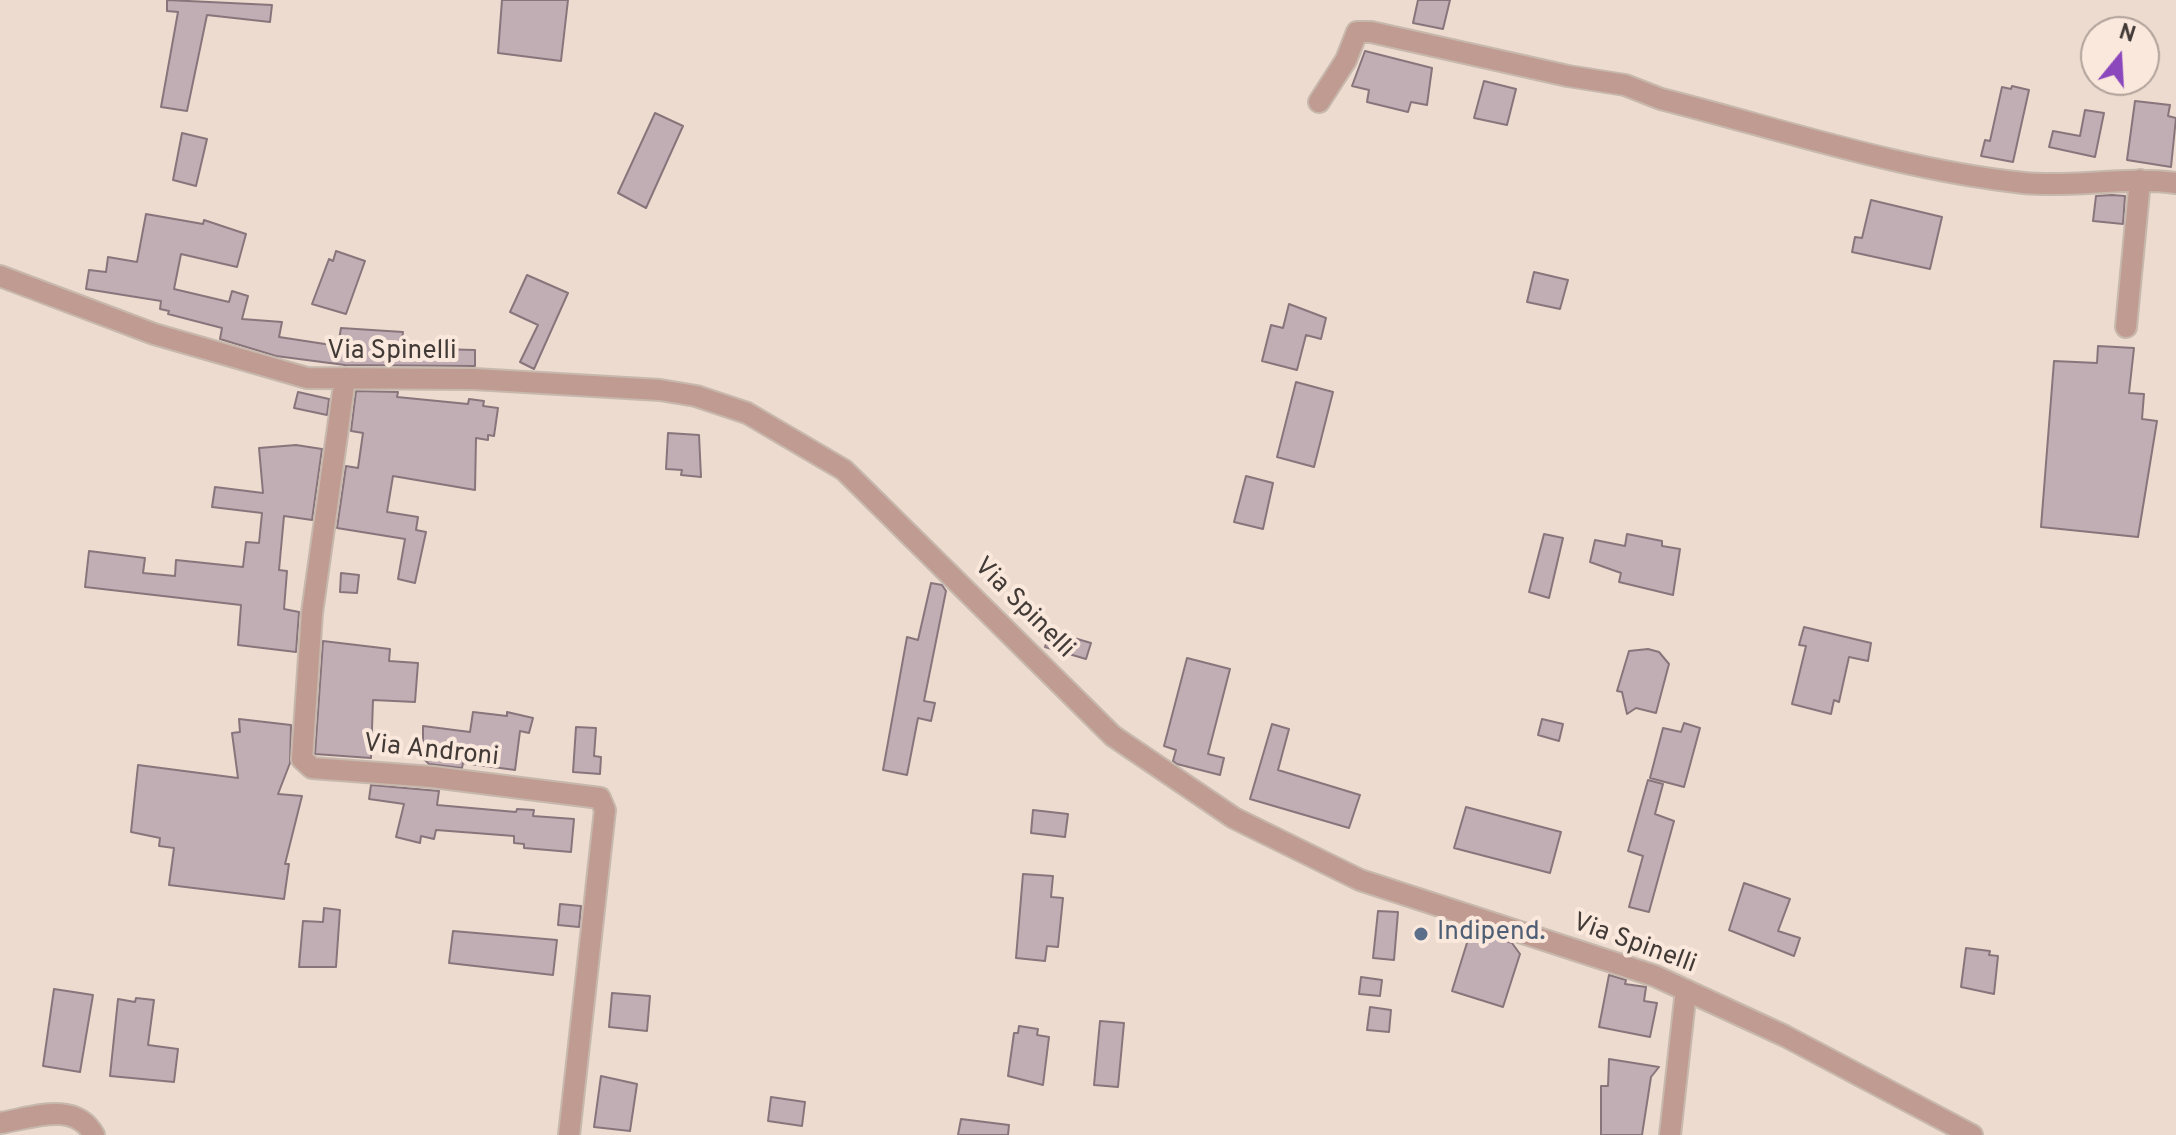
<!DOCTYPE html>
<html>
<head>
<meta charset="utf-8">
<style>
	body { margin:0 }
	#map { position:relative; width:2176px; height:1135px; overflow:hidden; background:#eddbcf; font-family:Overpass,sans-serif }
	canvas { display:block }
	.north { position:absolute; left:2080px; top:16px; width:80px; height:80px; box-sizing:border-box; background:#fae8dc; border:2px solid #b0a29a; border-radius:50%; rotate:18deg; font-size:22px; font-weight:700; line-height:32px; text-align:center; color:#413a36 }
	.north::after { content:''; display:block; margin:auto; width:28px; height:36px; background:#8b48bd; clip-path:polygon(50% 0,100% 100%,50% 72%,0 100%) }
</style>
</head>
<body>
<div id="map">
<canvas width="2176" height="1135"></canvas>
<div class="north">N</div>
</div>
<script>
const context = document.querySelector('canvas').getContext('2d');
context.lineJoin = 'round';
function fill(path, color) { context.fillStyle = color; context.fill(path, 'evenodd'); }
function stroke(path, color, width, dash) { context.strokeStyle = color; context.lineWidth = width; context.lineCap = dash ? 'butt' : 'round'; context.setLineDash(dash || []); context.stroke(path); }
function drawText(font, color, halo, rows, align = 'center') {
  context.font = font + ' Overpass,sans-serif'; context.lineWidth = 8; context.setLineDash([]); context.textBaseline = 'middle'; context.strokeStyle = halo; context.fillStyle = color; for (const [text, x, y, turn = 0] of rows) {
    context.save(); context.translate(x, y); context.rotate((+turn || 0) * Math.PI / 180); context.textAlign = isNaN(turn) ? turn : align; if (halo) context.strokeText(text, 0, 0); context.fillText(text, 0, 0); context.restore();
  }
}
const building = new Path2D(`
	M167 0 272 5 270 22 207 15 187 111 161 107 178 12 167 11Z
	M502 0H568L561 61 498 53Z
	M1418 0H1450L1443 29 1413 23Z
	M1365 51 1432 68 1427 105 1411 102 1408 112 1367 102 1369 90 1352 86Z
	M1484 81 1516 89 1507 125 1474 118Z
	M2012 86 2029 90 2013 162 1981 156 1985 140 1990 141 2002 87 2011 89Z
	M2135 101 2170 105 2168 116 2176 118 2171 167 2127 160Z
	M2085 110 2104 113 2095 157 2049 147 2053 131 2080 136Z
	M655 113 683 126 646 208 618 193Z
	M182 133 207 139 196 186 173 180Z
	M2112 195 2125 196 2123 224 2093 221 2096 196Z
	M1871 200 1942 217 1930 269 1852 252 1855 237 1862 238Z
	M146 214 203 224 204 220 246 234 237 267 181 254 174 289 229 302 232 291 248 296 242 319 282 322 279 337 338 346 341 328 403 332 401 348 475 350V366L345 365 276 356 220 339 222 328 168 314 169 311 160 309 161 301 86 289 89 270 106 272 108 257 137 262Z
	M336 251 365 261 346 314 312 304 329 259 333 261Z
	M1534 272 1568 280 1560 309 1527 302Z
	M527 275 568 293 534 369 520 362 538 325 510 312Z
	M1289 304 1326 318 1321 339 1306 335 1297 370 1262 361 1271 325 1283 328Z
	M2098 346 2134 348 2129 393 2144 394 2142 419 2157 421 2138 537 2041 527 2054 361 2097 363Z
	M1296 382 1333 392 1314 467 1277 457Z
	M356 391 398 392 397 397 468 404 469 399 484 401 483 406 498 408 494 436 488 435V440L476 438 475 490 393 476 387 512 418 517 416 530 426 532 415 583 398 579 405 539 337 528 346 466 358 468 363 433 351 431Z
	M298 392 329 399 327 415 294 408Z
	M668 433 699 435 701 477 681 475 682 470 666 469Z
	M296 445 322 449 312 520 284 516 279 570 287 571 284 609 299 612 296 652 238 645 241 605 85 587 89 551 145 558 143 573 175 576 176 560 243 567 246 542 259 543 262 513 212 507 215 487 263 493 259 448Z
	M1246 476 1273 483 1263 529 1234 522Z
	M1544 534 1563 538 1549 598 1529 592Z
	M1627 534 1662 541V546L1680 549 1673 595 1619 582 1621 573 1590 562 1595 540 1625 546Z
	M341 573 359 575 357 593 340 592Z
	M931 583 942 585 946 591 924 701 935 703 931 721 918 718 907 775 883 770 907 637 918 640Z
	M1804 627 1871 643 1868 661 1849 657 1839 702 1834 700 1831 714 1792 704 1806 646 1799 645Z
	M1050 631 1091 643 1086 659 1045 647Z
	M323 641 390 649 389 661 418 663 415 702 373 700 371 758 315 754Z
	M1648 649 1659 652 1669 664 1656 713 1636 708 1627 714 1622 692 1617 691 1629 651Z
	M1187 658 1230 669 1208 754 1224 758 1220 775 1177 764 1173 761 1176 750 1164 746Z
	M473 712 507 716V712L533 718 529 733 520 731 515 770 463 763 462 768 429 764 423 758V726L470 732Z
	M239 719 291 725 290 763 278 794 302 796 285 864H289L284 899 169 885 174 848 159 846 160 838 131 832 138 765 238 778 232 733 240 732Z
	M1542 719 1563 724 1559 741 1538 735Z
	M1684 723 1700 728 1684 787 1650 778 1663 728 1681 732Z
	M1272 724 1289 729 1278 770 1360 795 1349 828 1250 799Z
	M576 727 596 728 594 756 601 757 600 774 573 772Z
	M1648 780 1663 784 1655 814 1674 821 1649 912 1629 907 1643 856 1628 851Z
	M371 785 439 791 437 805 516 812 517 809 534 810 533 816 574 819 571 852 524 848V844L514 843V836L436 830 434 839 421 836 420 843 396 837 404 804 369 799Z
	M1466 807 1561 832 1550 873 1454 848Z
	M1033 810 1068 814 1065 837 1031 833Z
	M1023 874 1053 876 1051 897 1063 898 1058 947 1047 946 1045 961 1016 958Z
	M1744 883 1790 899 1778 931 1800 938 1794 956 1729 930Z
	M560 904 581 906 579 927 558 925Z
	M324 908 340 910 336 967H299L303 921 323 922Z
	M1378 911 1398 912 1394 960 1373 958Z
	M1471 930 1512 943 1520 954 1503 1007 1452 991Z
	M453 931 557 940 553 975 449 963Z
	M1966 948 1990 951 1989 955 1998 956 1994 994 1961 987Z
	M1609 975 1626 980 1625 984 1646 987 1644 1001 1657 1003 1650 1037 1599 1027Z
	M1361 977 1382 980 1380 996 1359 994Z
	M54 989 93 995 80 1072 43 1066Z
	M612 993 650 996 647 1031 609 1027Z
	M136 998 154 1000 148 1045 178 1049 174 1082 110 1076 118 999 135 1002Z
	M1370 1007 1391 1010 1389 1032 1367 1030Z
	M1100 1021 1124 1023 1118 1087 1094 1085Z
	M1019 1026 1038 1029 1037 1035 1049 1037 1043 1085 1008 1076 1014 1033H1018Z
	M1609 1059 1659 1067 1651 1077 1642 1135H1601V1086H1608Z
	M601 1076 637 1084 630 1131 594 1127Z
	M771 1097 805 1102 802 1126 768 1121Z
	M961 1119 1009 1125 1008 1135H958Z`);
fill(building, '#c1adb4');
stroke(building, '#88757c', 2);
const minor = new Path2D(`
	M1319 102 1346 60 1357 32H1371L1568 76 1625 85 1661 99C1780 129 1901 170 2024 183 2075 188 2125 176 2176 183
	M0 276 154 334 307 378 474 379 660 390 696 396 747 413 844 470 1113 736 1234 818 1360 880 1655 976 1785 1036 1972 1135
	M2126 327 2140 180
	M345 378 312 613 302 759 312 768 433 777 600 798 605 810 569 1135
	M0 1123C32 1118 75 1100 94 1135
	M1670 1135 1686 990`);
stroke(minor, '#c7b8ad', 24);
stroke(minor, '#c09b92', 20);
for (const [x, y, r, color] of [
	[1421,934,8,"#5c6f8a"]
]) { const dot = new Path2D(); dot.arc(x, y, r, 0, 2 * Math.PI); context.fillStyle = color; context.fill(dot); stroke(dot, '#fae8dc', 3); }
drawText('26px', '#413a36', '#fae8dc', [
	["Via Spinelli",392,353],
	["Via Spinelli",1023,609,45],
	["Via Androni",431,752,6],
	["Via Spinelli",1634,945,20]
]);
drawText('26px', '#4e5e75', '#fae8dc', [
	["Indipend.",1437,934]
], 'left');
</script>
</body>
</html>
